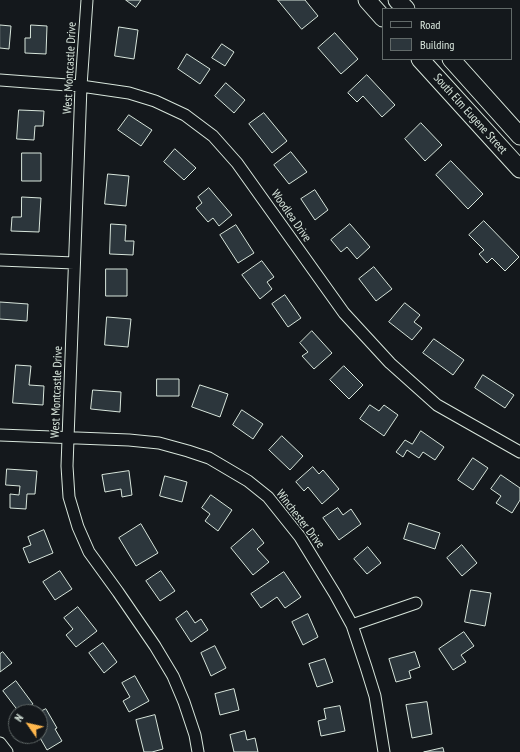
<!DOCTYPE html>
<html>
<head>
<meta charset="utf-8">
<style>
	body { margin:0 }
	#map { position:relative; width:520px; height:752px; overflow:hidden; background:#14181c; font-family:"PT Sans Narrow",sans-serif }
	canvas { display:block }
	.legend { position:absolute; left:382px; top:8px; width:130px; height:52px; box-sizing:border-box; background:#14181c; border:1px solid #626a69; margin:0; padding:5px 7px; list-style:none; font-size:12px; color:#d8e6dc }
	.legend li { display:flex; align-items:center; gap:8px; height:20px }
	.legend b { width:20px; border:1px solid #626a69 }
	.north { position:absolute; left:8px; top:704px; width:40px; height:40px; box-sizing:border-box; background:#14181c; border:1px solid #626a69; border-radius:50%; rotate:304deg; font-size:11px; font-weight:700; line-height:16px; text-align:center; color:#d8e6dc }
	.north::after { content:''; display:block; margin:auto; width:14px; height:18px; background:#ffb74d; clip-path:polygon(50% 0,100% 100%,50% 72%,0 100%) }
</style>
</head>
<body>
<div id="map">
<canvas width="520" height="752"></canvas>
<ul class="legend">
<li><b style="height:5px;background:#14181c"></b>Road</li>
<li><b style="height:11px;background:#2c363c"></b>Building</li>
</ul>
<div class="north">N</div>
</div>
<script>
const context = document.querySelector('canvas').getContext('2d');
context.lineJoin = 'round';
function fill(path, color) { context.fillStyle = color; context.fill(path, 'evenodd'); }
function stroke(path, color, width, dash) { context.strokeStyle = color; context.lineWidth = width; context.lineCap = dash ? 'butt' : 'round'; context.setLineDash(dash || []); context.stroke(path); }
function drawText(font, color, halo, rows, align = 'center') {
  context.font = font + ' "PT Sans Narrow",sans-serif'; context.lineWidth = 3; context.setLineDash([]); context.textBaseline = 'middle'; context.strokeStyle = halo; context.fillStyle = color; for (const [text, x, y, turn = 0] of rows) {
    context.save(); context.translate(x, y); context.rotate((+turn || 0) * Math.PI / 180); context.textAlign = isNaN(turn) ? turn : align; if (halo) context.strokeText(text, 0, 0); context.fillText(text, 0, 0); context.restore();
  }
}
const building = new Path2D(`
	M126 0H141L136 7Z
	M278 0H305L318 16 302 29Z
	M0 25 11 26 9 49 0 48Z
	M31 25 47 26 46 54 25 53V38H30Z
	M119 27 138 30 134 59 115 56Z
	M335 33 358 59 341 74 318 48Z
	M222 44 234 52 225 66 212 58Z
	M187 54 210 69 200 84 178 69Z
	M367 75 395 105 382 117 363 96 357 102 348 93Z
	M226 83 245 100 234 113 215 96Z
	M19 110 44 111 43 126H35L34 140 17 139Z
	M264 113 287 141 272 153 249 124Z
	M129 115 152 130 141 146 118 130Z
	M421 123 442 145 425 161 405 139Z
	M175 149 196 168 184 180 164 162Z
	M291 152 307 172 289 184 274 165Z
	M22 153H41V181H22Z
	M451 161 483 194 468 209 436 175Z
	M108 174 129 176 126 206 105 204Z
	M209 188 232 215 219 226 213 218 208 222 196 208 202 203 198 197Z
	M315 190 328 210 315 220 301 199Z
	M22 197 41 198 39 232 11 231 12 217H21Z
	M484 221 519 257 505 271 492 258 487 263 479 254 484 250 469 235Z
	M111 224 126 225 125 241H134L133 255 110 254Z
	M350 224 370 247 357 259 347 247 341 252 331 240Z
	M236 225 254 253 238 263 220 235Z
	M262 261 274 277 267 282 272 289 260 299 242 275Z
	M374 267 392 289 376 301 359 279Z
	M106 269H127V296H106Z
	M285 295 301 318 288 327 272 304Z
	M0 302 28 304 27 321 0 319Z
	M405 303 420 315 414 322 422 328 412 340 389 322Z
	M107 317 131 319 128 347 105 345Z
	M312 331 332 353 314 369 302 356 308 352 300 343Z
	M434 339 464 360 453 375 423 353Z
	M16 365 31 366 29 385 44 386 43 405 13 403Z
	M344 366 363 385 349 399 330 380Z
	M483 375 514 395 505 408 475 388Z
	M157 379H179V396H157Z
	M200 385 228 394 220 417 192 407Z
	M93 390 121 392 120 412 91 409Z
	M370 405 379 411 384 405 398 415 384 436 360 419Z
	M242 410 263 424 253 439 233 425Z
	M421 431 444 447 435 460 423 452 419 458 407 450 403 457 396 452 405 440 412 444Z
	M282 436 303 456 290 470 269 450Z
	M473 458 488 468 473 490 458 480Z
	M313 467 319 474 323 470 339 489 322 504 308 487 304 491 296 482Z
	M7 469 37 471 35 494H27L26 509 10 508V494L19 495 20 486 6 485Z
	M129 471 132 495 122 497 121 489 105 492 102 475Z
	M501 475 520 488V500L512 513 496 503 501 496 491 489Z
	M165 476 187 482 182 502 160 496Z
	M211 495 232 510 218 531 205 521 210 514 202 508Z
	M338 508 343 515 351 509 361 524 339 540 323 518Z
	M409 523 440 533 435 549 404 539Z
	M141 524 158 553 136 566 119 538Z
	M253 529 264 543 257 549 269 562 253 575 231 548Z
	M44 530 53 553 29 563 23 548 31 545 28 537Z
	M462 545 477 563 462 576 447 558Z
	M368 547 381 563 367 574 354 559Z
	M60 571 72 589 55 600 43 582Z
	M161 571 175 591 160 601 146 581Z
	M284 572 301 597 285 608 277 597 261 608 251 594Z
	M471 590 491 593 485 626 465 622Z
	M78 607 97 631 76 647 66 635 73 629 64 618Z
	M187 611 195 623 201 619 208 630 191 642 176 619Z
	M308 614 318 637 303 645 292 622Z
	M464 632 474 646 461 655 466 662 453 670 439 649Z
	M103 643 117 662 104 673 89 653Z
	M215 646 226 668 211 676 201 653Z
	M3 652 12 663 0 672V654Z
	M415 652 420 667 409 671 411 678 396 682 389 659Z
	M325 659 333 682 317 687 309 664Z
	M135 676 149 701 129 712 123 701 130 697 122 683Z
	M16 681 33 704 22 712H19L3 691Z
	M234 689 239 710 220 715 215 694Z
	M427 702 432 734 412 738 406 705Z
	M340 706 345 731 321 736 318 721 326 719 324 709Z
	M46 709 57 728 55 729 62 741 47 750 39 736H40V712Z
	M155 715 163 749 152 752H144L136 720Z
	M245 731 247 740 255 738 258 752H234L230 735Z
	M443 748 444 752H424Z`);
fill(building, '#2c363c');
stroke(building, '#d8e6dc', 1);
const street = new Path2D(`
	M87 0 81 86 67 466 69 497 78 527 89 552 118 592 155 646 173 676 184 702 195 735 198 752
	M0 80 81 86 129 93 155 101 185 115 213 136 237 163 344 313 390 363 437 405 520 452
	M0 260 74 263
	M0 435 129 440 159 443 188 451 209 458 248 481 268 497 300 537 335 594 352 625 366 667 375 696 384 752
	M352 625 416 603
	M0 743 7 752`);
const primary = new Path2D(`
	M367 0 383 18
	M397 0 406 9
	M420 59 520 169
	M451 59 520 136`);
stroke(street, '#d8e6dc', 13);
stroke(primary, '#d8e6dc', 19);
stroke(street, '#14181c', 11);
stroke(primary, '#14181c', 17);
drawText('12px', '#d8e6dc', '#14181c', [
	["West Montcastle Drive",70,68,-87],
	["South Elm Eugene Street",470,114,48],
	["Woodlea Drive",291,216,55],
	["West Montcastle Drive",57,392,-88],
	["Winchester Drive",300,519,52]
]);
</script>
</body>
</html>
